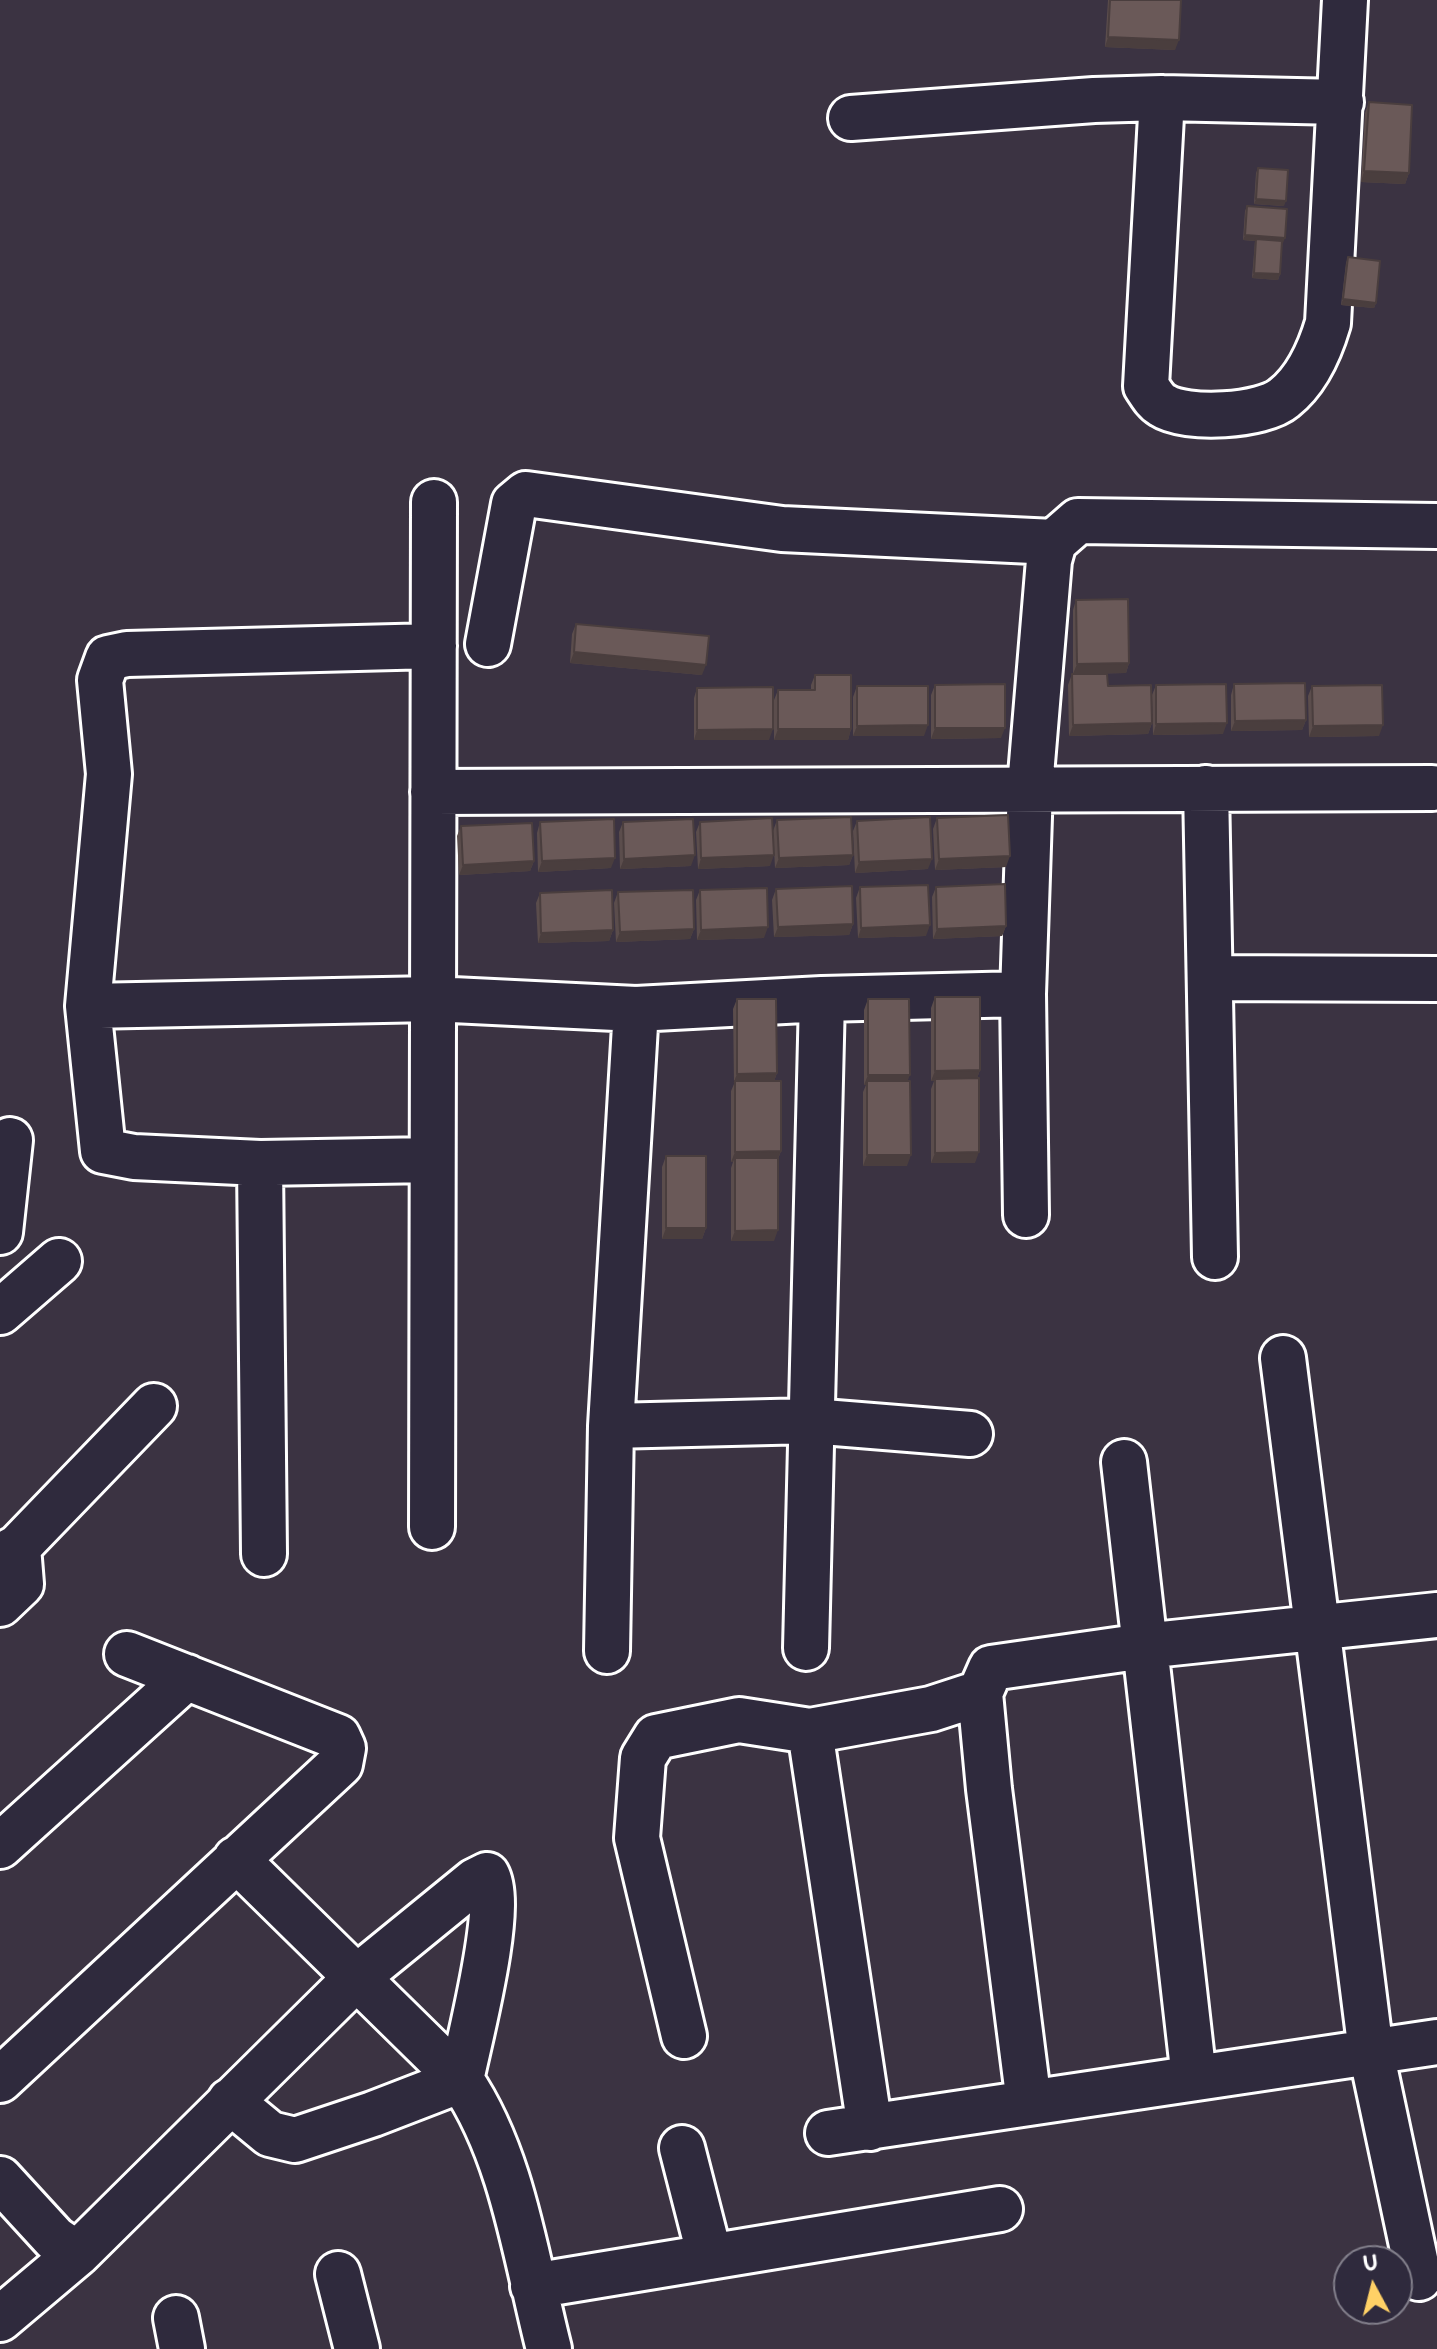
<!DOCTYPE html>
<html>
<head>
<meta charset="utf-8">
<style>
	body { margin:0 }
	#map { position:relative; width:1437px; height:2349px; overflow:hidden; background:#3b3342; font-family:Itim,sans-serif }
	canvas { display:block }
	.north { position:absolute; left:1333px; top:2245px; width:80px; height:80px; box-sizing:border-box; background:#2f2a3d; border:2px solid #827f8b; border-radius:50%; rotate:353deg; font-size:22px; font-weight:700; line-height:32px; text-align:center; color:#fff }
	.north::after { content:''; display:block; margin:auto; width:28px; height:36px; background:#ffd166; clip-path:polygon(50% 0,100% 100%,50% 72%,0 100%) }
</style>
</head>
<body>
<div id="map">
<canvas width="1437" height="2349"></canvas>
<div class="north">U</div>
</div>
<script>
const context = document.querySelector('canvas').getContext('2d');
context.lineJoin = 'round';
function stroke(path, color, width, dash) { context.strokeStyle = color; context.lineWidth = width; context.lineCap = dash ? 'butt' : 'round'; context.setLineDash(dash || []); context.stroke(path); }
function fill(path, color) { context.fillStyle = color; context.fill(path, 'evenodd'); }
const minor = new Path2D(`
	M1162 98 1146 386C1151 393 1155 401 1162 405 1186 421 1263 416 1284 398 1307 380 1320 350 1328 323L1345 0
	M851 118 1094 100 1162 98 1341 102
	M488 644 514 504 526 494 782 529 1054 542
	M1206 788 1215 1257
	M433 792 1432 788
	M1210 978 1437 979
	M1023 994 1026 1215
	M88 1006 432 999 636 1009
	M432 1160 260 1163 134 1157 103 1151 88 1006 109 774 100 680 108 658 127 654 434 646
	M260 1163 264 1554
	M0 1232 10 1140
	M0 1312 59 1261
	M1283 1358 1371 2052 1419 2278
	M970 1434 811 1421 611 1426 636 1009 822 999 1023 994 1030 787 1049 560 1054 542 1078 521 1437 526
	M1124 1462 1194 2078
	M432 1527 434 502
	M0 1557 18 1547 154 1406
	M0 1604 21 1584 18 1547
	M806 1648 822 999
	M607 1651 611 1426
	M810 1731 870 2128
	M0 1846 187 1677
	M236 1859 461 2080C513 2156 526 2260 549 2349
	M684 2036 637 1838 643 1758 656 1737 739 1720 810 1731 931 1709 980 1693
	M0 2080 340 1764 343 1748 338 1737 127 1654
	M1029 2103 989 1789 980 1693 991 1668 1144 1646 1437 1615
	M828 2133 1437 2042
	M682 2148 710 2257
	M0 2179 55 2239 77 2254 0 2319
	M77 2254 356 1978 475 1881 487 1875C505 1907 469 2040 461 2080L373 2114 295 2140 270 2134 230 2101
	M338 2274 357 2349
	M533 2286 1000 2209
	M176 2318 182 2349`);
stroke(minor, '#fff', 50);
stroke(minor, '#2f2a3d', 44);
fill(new Path2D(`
	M1108 0H1181L1175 50 1105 47Z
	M1369 102 1409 173 1405 184 1361 182 1365 113Z
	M1258 168 1284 206 1254 204 1256 173Z
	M1247 206 1283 243H1282L1280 274 1278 280 1252 278 1255 241 1243 240 1245 211Z
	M1348 257 1376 303 1374 308 1341 305 1346 263Z
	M1076 600 1129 663 1126 673 1073 674V610Z
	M576 624 702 675 570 663 572 634Z
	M1072 674 1108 686 1152 723 1148 734 1069 736 1068 685Z
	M815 675 851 729 848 740H774V700L778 690H811V685Z
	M1234 684 1306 720 1302 730 1231 731V695Z
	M935 685 1001 738 931 739V695Z
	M1156 685 1223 734 1153 735 1152 695Z
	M857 686 924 736H853V697Z
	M1312 686 1379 736 1309 737 1308 696Z
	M697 688 769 740H694V698Z
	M937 818 1006 867 935 870 933 829Z
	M777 820 853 855 849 865 775 868 773 831Z
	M857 821 928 869 855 873 853 831Z
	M540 822 611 868 538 872 537 833Z
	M623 822 691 866 620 869 619 832Z
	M700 822 770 866 698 869 696 832Z
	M461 826 534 861 530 871 459 875 457 836Z
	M860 887 926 936 858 938 856 898Z
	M936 887 1006 926 1002 936 933 939 932 897Z
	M776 889 853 924 849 935 774 937 772 900Z
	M700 890 764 938 697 940 696 900Z
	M618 892 694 929 690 939 616 942 614 903Z
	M540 893 613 930 609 941 538 943 536 903Z
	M935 997 980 1070 977 1078 975 1163H931V1089L934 1081H931V1008Z
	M737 999 777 1073 774 1081 781 1151 778 1159 774 1241H731V1168L733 1162H731V1091L734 1084 733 1009Z
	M868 999 907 1081V1166H863V1092L866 1085H864V1010Z
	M666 1156 706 1228 702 1239H662V1167Z`), '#5b4d4c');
fill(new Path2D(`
	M1108 37 1179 40 1175 50 1105 47Z
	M1364 171 1409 173 1405 184 1361 182Z
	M1256 199 1286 201 1284 206 1254 204Z
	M1245 235 1285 238 1283 243 1243 240Z
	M1254 273 1280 274 1278 280 1252 278Z
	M1343 299 1376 303 1374 308 1341 305Z
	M574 652 706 665 702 675 570 663Z
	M1129 663 1126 673 1073 674 1077 664Z
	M1306 720 1302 730 1231 731 1235 721Z
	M1152 723 1148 734 1069 736 1073 725Z
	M1227 723 1223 734 1153 735 1156 724Z
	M928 725 924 736H853L857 726Z
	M1383 725 1379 736 1309 737 1313 726Z
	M935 728H1005L1001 738 931 739Z
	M773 729 769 740H694L697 730Z
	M778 729H851L848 740H774Z
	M695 855 691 866 620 869 624 859Z
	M774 855 770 866 698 869 701 858Z
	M853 855 849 865 775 868 779 858Z
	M1010 856 1006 867 935 870 939 859Z
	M615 858 611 868 538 872 542 861Z
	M932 859 928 869 855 873 859 862Z
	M534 861 530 871 459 875 463 865Z
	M853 924 849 935 774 937 778 927Z
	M930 925 926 936 858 938 861 928Z
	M1006 926 1002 936 933 939 937 929Z
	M768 927 764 938 697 940 701 930Z
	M694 929 690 939 616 942 620 932Z
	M613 930 609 941 538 943 541 933Z
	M980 1070 976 1081H931L935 1071Z
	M777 1073 773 1084 735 1081 733 1084 737 1074Z
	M868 1075H910L906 1085 867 1081 866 1085H864Z
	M781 1151 777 1161 735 1158 733 1162H731L735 1152Z
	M979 1152 975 1163H931L935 1153Z
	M867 1155H911L907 1166H863Z
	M666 1228H706L702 1239H662Z
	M778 1230 774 1241H731L735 1231Z`), '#4a3e3e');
const building = new Path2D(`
	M1110 0H1181L1179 40 1108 37Z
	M1369 102 1412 105 1409 173 1364 171Z
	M1258 168 1288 170 1286 201 1256 199Z
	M1247 206 1287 209 1285 238 1245 235Z
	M1256 239 1282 241 1280 274 1254 273Z
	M1348 257 1380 261 1376 303 1343 299Z
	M1128 599 1129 663 1077 664 1076 600Z
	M576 624 709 636 706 665 574 652Z
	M1072 674H1107L1108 686 1151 685 1152 723 1073 725Z
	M815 675H851V729H778V690H815Z
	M1305 683 1306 720 1235 721 1234 684Z
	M1005 684V728H935V685Z
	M1226 684 1227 723 1156 724V685Z
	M1382 685 1383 725 1313 726 1312 686Z
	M857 686H928V725L857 726Z
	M773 687V729L697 730V688Z
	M1008 815 1010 856 939 859 937 818Z
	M851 817 853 855 779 858 777 820Z
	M930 817 932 859 859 862 857 821Z
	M772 818 774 855 701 858 700 822Z
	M614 819 615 858 542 861 540 822Z
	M693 819 695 855 624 859 623 822Z
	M532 823 534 861 463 865 461 826Z
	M1005 884 1006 926 937 929 936 887Z
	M928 885 930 925 861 928 860 887Z
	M852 886 853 924 778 927 776 889Z
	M767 888 768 927 701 930 700 890Z
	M612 890 613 930 541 933 540 893Z
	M693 890 694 929 620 932 618 892Z
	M935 997H980V1070L935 1071Z
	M737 999H776L777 1073 737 1074Z
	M868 999H909L910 1075H868Z
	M979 1078V1152L935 1153V1079Z
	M735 1081H781V1151L735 1152Z
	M867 1081H910L911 1155H867Z
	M666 1156H706V1228H666Z
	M735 1158H778V1230L735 1231Z`);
fill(building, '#6a5958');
stroke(building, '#4a3e3e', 2);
</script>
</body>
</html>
